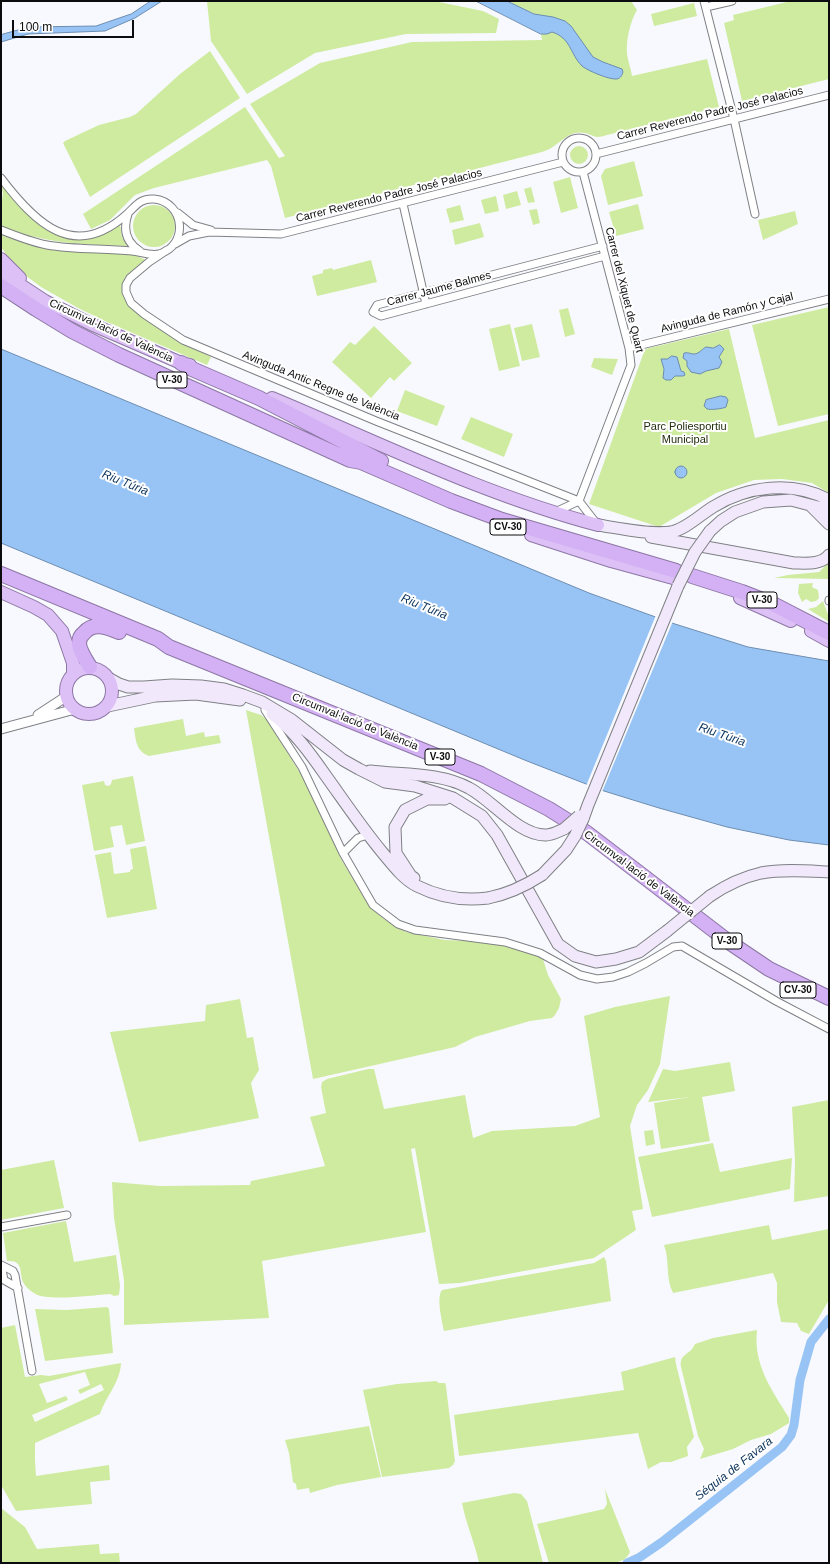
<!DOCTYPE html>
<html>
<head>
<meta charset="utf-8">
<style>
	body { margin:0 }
	#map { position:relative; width:830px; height:1564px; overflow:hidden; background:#f8f9fe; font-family:Helvetica,sans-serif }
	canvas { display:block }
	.frame { position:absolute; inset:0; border:2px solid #0c0c0e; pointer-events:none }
	.scale { position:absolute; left:12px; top:20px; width:122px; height:18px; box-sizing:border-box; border:2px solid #0c0c0e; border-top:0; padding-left:5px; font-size:12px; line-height:14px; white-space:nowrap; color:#0c0c0e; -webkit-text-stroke:3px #fff; paint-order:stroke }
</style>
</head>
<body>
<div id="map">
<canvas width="830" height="1564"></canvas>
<div class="frame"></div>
<div class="scale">100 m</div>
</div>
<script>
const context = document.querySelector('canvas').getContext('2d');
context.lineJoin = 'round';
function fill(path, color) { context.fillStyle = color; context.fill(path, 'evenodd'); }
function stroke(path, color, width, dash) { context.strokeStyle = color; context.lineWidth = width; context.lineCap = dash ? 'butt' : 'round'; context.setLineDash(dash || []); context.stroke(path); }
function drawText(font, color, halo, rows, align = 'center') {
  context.font = font + ' Helvetica,sans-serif'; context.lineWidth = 4; context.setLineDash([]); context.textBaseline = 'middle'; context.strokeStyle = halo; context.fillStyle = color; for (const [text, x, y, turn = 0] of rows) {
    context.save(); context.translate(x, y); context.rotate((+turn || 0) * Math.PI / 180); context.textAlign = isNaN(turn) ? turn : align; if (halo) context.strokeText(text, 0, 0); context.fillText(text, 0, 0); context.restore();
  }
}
fill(new Path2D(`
	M207 1H434L483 11 499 19 496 33 406 34 315 53 247 94 211 41Z
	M507 1H631L637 10C630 22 626 40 627 54 628 61 631 69 632 76L707 59 719 107 607 135C604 136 600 137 597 137 590 135 584 131 575 133 562 137 556 148 542 152L285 218 271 166 267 160 154 188 135 195 110 220 91 229 83 214 245 107 279 158 285 156 250 104 320 63 412 42 542 40 541 34 543 16 534 14Z
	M791 1H829V79L742 101 724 23 734 20 733 15Z
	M694 3 697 16 654 26 651 14Z
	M210 51 240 98 90 197 63 143 65 141 99 125 130 117 136 114 180 74Z
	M570 155a9 9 0 1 1 18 0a9 9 0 1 1-18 0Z
	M634 161 643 196 608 205 601 176 605 169Z
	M570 177 578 208 561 213 553 182Z
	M1 183C33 222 68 263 120 224L122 237 127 246C80 245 46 243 1 227V206L3 194Z
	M531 187 535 202 528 203 524 189Z
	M517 191 521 205 506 209 503 195Z
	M496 196 499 211 485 214 481 200Z
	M638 204 644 229 616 236 609 212Z
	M460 205 464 220 450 223 446 209Z
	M133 226a21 21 0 1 1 42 0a21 21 0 1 1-42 0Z
	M537 209 540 223 533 225 529 210Z
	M795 211 798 224 763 240 758 220Z
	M480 223 484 237 455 245 452 230Z
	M1 235 26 243 133 254 146 260 125 277 122 289 126 301 133 308 175 338 211 357 207 365 107 322 78 308 41 287 21 272 13 264 1 247Z
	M371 260 377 282 317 296 312 276 323 273V270L332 268 333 270Z
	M829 307V414L778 426 752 325Z
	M568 308 575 334 565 337 559 310Z
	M510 324 520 366 499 371 489 329Z
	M532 324 540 357 522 361 514 328Z
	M374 326 412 363 394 381 390 377 371 398 332 362 350 342 355 345Z
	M729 329 755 438 829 420V493L812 483 782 479 754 480 716 493 659 527 589 504 645 349Z
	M594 358 618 359 612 375 591 367Z
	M405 390 445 406 437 426 397 411Z
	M471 417 513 434 504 457 461 439Z
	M829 562 828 579 774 578 788 575 819 572Z
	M813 583 812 587 818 590 819 598 816 601 811 602 806 599 802 602 798 593 799 584Z
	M823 601C825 608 829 614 829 622L808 609 816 607Z
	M246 710 261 715 266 719 299 771 301 769 341 859 370 907 384 919 406 932 445 940 471 941 500 945 525 951 541 958 543 959 548 975 561 999 559 1008 555 1015 552 1018 530 1021 475 1037 455 1047 313 1079Z
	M183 719 186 736 204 732 205 737 219 735 221 743 149 756C136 751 136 741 134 728Z
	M133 776 145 841 126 845 122 825 110 827 114 847 94 851 82 785 104 781 105 785 109 786 111 784 112 780Z
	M146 846 157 909 107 918 95 855 111 852 114 874 130 872V870L133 869 130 849Z
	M670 996 660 1064 648 1090 637 1105 630 1126 643 1209 632 1211 636 1230 594 1258 460 1283 439 1284 415 1148 411 1149 426 1232 262 1261 269 1318 124 1325V1280L114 1218 112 1182 160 1186 250 1185 251 1181 325 1166 310 1117 326 1113 321 1087 322 1082 327 1079 368 1069H374L384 1109 465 1095 473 1138 492 1131 575 1126 600 1117 584 1016 615 1007Z
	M240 999 247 1038 253 1037 259 1070 251 1083 259 1118 139 1142 110 1032 205 1021 206 1005Z
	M730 1062 735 1091 702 1097 710 1141 661 1149 654 1103 690 1097 648 1102 663 1069 675 1071Z
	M829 1100V1196L794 1202 795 1161 792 1107Z
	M653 1130 655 1144 646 1146 644 1131Z
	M713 1143 720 1172 792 1158 790 1189 652 1217 638 1157Z
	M54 1160 64 1208 1 1220V1170Z
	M66 1221 74 1262 116 1255 120 1286 119 1295 114 1296 110 1294C95 1295 45 1302 34 1293 30 1291 25 1286 23 1282 19 1272 24 1260 7 1261L3 1233Z
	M769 1225 772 1240 829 1229V1300L809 1334 801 1331 797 1323 781 1322 777 1302V1283L773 1273 673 1293C665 1278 670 1260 664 1245Z
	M604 1257 606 1261 611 1301 444 1331C442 1321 436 1297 442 1290L594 1263Z
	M107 1307 109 1309 113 1353 45 1361 35 1309 67 1310Z
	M15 1325 25 1377 41 1375 49 1376 121 1363C120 1383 106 1396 100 1414L35 1443V1460L36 1476 109 1465 110 1480 90 1482 92 1504 16 1511 1 1485V1328ZM85 1372 90 1385 78 1390 80 1394 101 1384 104 1390 35 1422 32 1415 68 1400 66 1396 47 1403 39 1384Z
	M757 1330C753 1365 772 1390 789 1418V1423L771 1434 751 1440 733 1449 700 1459 704 1449 698 1436 681 1367C679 1353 690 1356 695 1344L713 1338Z
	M675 1357 676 1364 694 1437 687 1447 688 1456 671 1462H661L648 1469 638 1433 459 1456 454 1415 624 1390 621 1372Z
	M436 1381 439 1383H445L446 1386 455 1461 453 1465 449 1468 382 1477 363 1390 397 1384Z
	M369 1426 381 1477 337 1485 310 1493 309 1488 297 1490 296 1484 293 1482 289 1453 285 1440Z
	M605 1489 630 1552C626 1560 622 1561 614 1563H549L537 1524 604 1509 607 1504Z
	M514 1493 521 1494 527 1501 543 1563H479C475 1543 466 1524 462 1503Z
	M1 1508 25 1527 37 1549 99 1544 100 1554 119 1553 120 1563H1Z`), '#ceeba0');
const water = new Path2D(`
	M151 1H162L135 18 105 31 28 34 1 42V35L3 34 29 27 96 26 131 14Z
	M476 1H507L534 14 553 17 565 21 571 26 593 57 603 62 622 69 623 72C622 75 621 78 617 79 610 80 588 71 582 66 570 54 571 38 552 32L547 34H541Z
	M720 345 724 349 719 357 722 362 719 368 706 371 700 374 691 372 687 366V361L683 358 684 353C689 352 690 354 694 354 699 354 703 348 706 347L713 348Z
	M1 349 589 593 675 624 748 647 829 661V845L789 840 727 827 659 808 604 791 527 761 1 543Z
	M672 356 677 357 681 371 684 372 685 375 683 376H675L671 380H666L663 378 664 369 661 359H667Z
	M721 396 726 397 728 400 726 407C722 409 710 410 707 409L704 406 706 400Z
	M675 472a6 6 0 1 1 12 0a6 6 0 1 1-12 0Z`);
fill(water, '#97c4f5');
stroke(water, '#6d8db0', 1);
fill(new Path2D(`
	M656 615 673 621 602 792 586 786Z`), '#f8f9fe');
stroke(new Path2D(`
	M627 1563 640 1557 662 1542 782 1447 791 1435 794 1425 800 1380 811 1342 829 1319`), '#97c4f5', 9);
const minor = new Path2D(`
	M704 1 734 119 755 214
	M706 7 732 1
	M562 155a17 17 0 1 1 34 0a17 17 0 1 1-34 0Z
	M596 154 829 95
	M1 178C35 223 74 262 127 214 136 206 140 198 154 199 185 202 189 246 159 254 150 256 141 252 132 251 104 248 75 250 47 245 31 242 16 236 1 230
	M403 204 426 304
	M178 213 193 225 211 230
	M128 214C123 229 125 242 140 251
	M175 244 189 236 209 232 281 234 563 162
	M603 246 377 305 373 312 381 316 605 256
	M167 250 149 262 130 278 126 285V292L131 303 144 314 183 340 376 421 579 501
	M629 348 829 299
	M579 501 631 365 629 348 583 172
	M579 501 596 523
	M555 512 579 501
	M829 600V601
	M265 710 302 767 343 853 373 905 398 924 415 930 505 942 540 953 580 975 597 979 613 977 628 972 646 963 673 947 682 946 776 1001 829 1029
	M343 853 358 838 368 835
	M1 1227 67 1215
	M1 1265 13 1271 15 1275 32 1371
	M1 1265 4 1280 18 1288`);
const tertiary = new Path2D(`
	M38 715 67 696
	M1 729 75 709`);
const secondary = new Path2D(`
	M811 506 829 524
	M598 525C618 528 650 535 671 532 686 529 700 515 713 507 747 486 793 480 829 500
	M710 531 721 521 735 512 763 502 791 500 829 510
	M651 537 794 563C806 563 821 565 829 555
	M110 679 119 684 128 687H144L172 685 201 686 224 689 243 695 262 702 292 720 343 760 359 769 385 782 415 786 453 798 482 816 497 835 558 944 575 956 596 962 616 959 639 952 667 931
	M108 706 155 696 196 694 240 700
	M272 714C294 731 310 753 326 776 344 801 362 828 382 852 392 864 403 879 417 886 439 897 464 901 488 898
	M370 771C402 775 440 772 469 788 492 800 519 836 546 835 552 835 559 831 564 829
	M583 819 588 805 678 586
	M542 875 566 850 575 836
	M414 878 411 876 396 853 395 827 405 810 427 799H445
	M710 896C725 886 743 877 761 873 782 869 808 871 829 872`);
const trunk = new Path2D(`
	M1 259 20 278
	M1 272 45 301 91 324 181 363 190 365
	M272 398C380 443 484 495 598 525
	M531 535 611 561 673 578
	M1 592 34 607 48 615 62 631 73 663V674
	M740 598 791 621
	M811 631 829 641
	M66 691a23 23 0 1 1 46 0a23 23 0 1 1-46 0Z`);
const motorway = new Path2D(`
	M1 286 36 309 72 331 119 355 350 460 361 462 451 501 502 520 676 571
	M181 363 192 369 259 398 381 461
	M1 574 158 639 169 647 481 774 549 809 587 833 729 942 769 969 829 998
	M692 576 742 592 773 604 829 633
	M90 667C86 660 80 652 79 644 79 639 80 636 84 633 94 621 108 628 119 632`);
stroke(minor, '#7f8084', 9);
stroke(tertiary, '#7f8084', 11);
stroke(secondary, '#7f8084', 13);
stroke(trunk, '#8d77a4', 14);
stroke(motorway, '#8d77a4', 16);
stroke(minor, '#fff', 7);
stroke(tertiary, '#fff', 9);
stroke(secondary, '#f2e8fc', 11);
stroke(trunk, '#dcc0f6', 12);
stroke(motorway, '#d3b1f4', 14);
const secondaryBridge = new Path2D(`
	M678 586 695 552 710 531
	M564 829 579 816
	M575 836 583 819
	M488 898C508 894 525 886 542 875
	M667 931 710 896`);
stroke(secondaryBridge, '#7f8084', 13, []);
stroke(secondaryBridge, '#f2e8fc', 11);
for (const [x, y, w] of [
	[172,380,30],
	[508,527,36],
	[762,600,30],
	[440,757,30],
	[727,941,30],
	[798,990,36]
]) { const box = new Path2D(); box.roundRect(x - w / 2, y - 8, w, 16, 3); context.fillStyle = '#fff'; context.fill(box); stroke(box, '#0c0c0e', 1); }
drawText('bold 10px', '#0c0c0e', null, [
	["V-30",172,380],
	["CV-30",508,527],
	["V-30",762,600],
	["V-30",440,757],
	["V-30",727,941],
	["CV-30",798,990]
]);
drawText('11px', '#0c0c0e', '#fff', [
	["Carrer Reverendo Padre José Palacios",710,114,-14],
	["Carrer Reverendo Padre José Palacios",389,196,-14],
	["Carrer Jaume Balmes",439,289,-15],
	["Carrer del Xiquet de Quart",624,290,76],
	["Avinguda de Ramón y Cajal",727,313,-14],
	["Circumval·lació de València",111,331,25],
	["Avinguda Antic Regne de València",321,386,22],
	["Circumval·lació de València",355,722,22],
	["Circumval·lació de València",639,874,37]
]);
drawText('11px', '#232e0e', '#fff', [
	["Parc Poliesportiu",685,427],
	["Municipal",685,440]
]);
drawText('italic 12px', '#133a61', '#fff', [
	["Riu Túria",125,483,22],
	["Riu Túria",424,607,22],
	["Riu Túria",722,735,19],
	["Séquia de Favara",734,1469,-38]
]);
</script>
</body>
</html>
